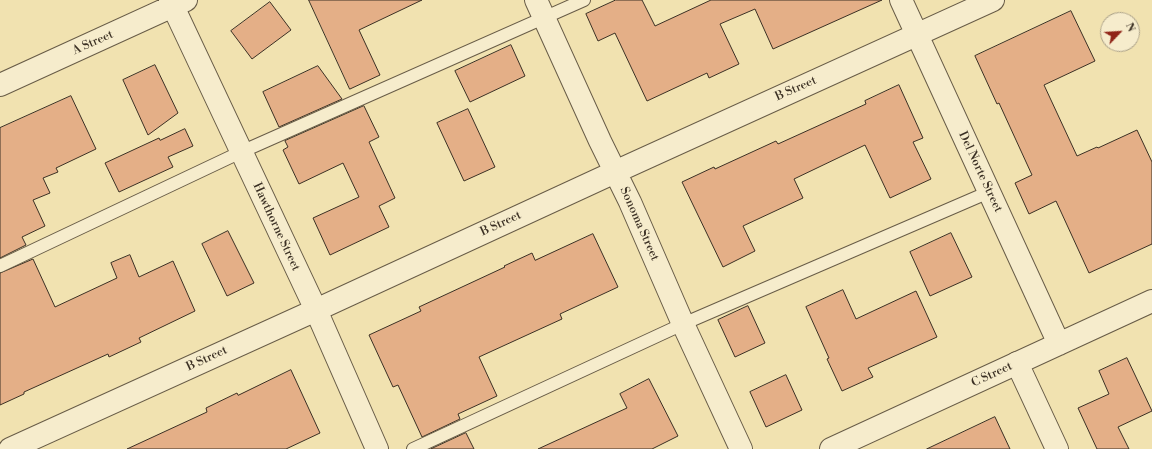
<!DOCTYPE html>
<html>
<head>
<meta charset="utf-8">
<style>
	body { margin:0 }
	#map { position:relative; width:1152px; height:449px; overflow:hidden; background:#f1e2b0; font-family:"Libre Bodoni",serif }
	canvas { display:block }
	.north { position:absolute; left:1100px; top:12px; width:40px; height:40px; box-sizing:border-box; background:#f6eccc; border:1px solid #aba189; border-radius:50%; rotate:65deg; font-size:11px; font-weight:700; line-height:16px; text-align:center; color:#3b3024 }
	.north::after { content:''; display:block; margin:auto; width:14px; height:18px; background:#8f2418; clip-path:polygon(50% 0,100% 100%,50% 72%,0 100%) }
</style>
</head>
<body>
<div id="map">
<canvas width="1152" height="449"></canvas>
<div class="north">N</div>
</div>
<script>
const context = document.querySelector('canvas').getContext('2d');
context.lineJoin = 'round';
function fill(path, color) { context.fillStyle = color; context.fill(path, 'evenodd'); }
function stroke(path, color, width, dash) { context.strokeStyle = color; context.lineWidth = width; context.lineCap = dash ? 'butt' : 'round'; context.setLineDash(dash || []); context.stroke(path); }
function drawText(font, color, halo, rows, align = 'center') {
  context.font = font + ' "Libre Bodoni",serif'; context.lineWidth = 3.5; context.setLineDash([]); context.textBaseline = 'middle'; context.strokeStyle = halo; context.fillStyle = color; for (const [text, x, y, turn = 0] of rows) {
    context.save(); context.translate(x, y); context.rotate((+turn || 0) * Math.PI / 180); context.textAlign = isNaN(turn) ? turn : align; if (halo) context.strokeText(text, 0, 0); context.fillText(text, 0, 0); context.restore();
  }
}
const building = new Path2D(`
	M309 0H422L359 30 380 75 350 89Z
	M616 0H642L655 26 711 0H882L773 49 755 9 720 24 739 64 709 78 707 73 647 101 615 33 598 41 586 14Z
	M270 2 291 30 252 59 231 31Z
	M1071 11 1095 61 1044 85 1077 156 1097 147 1098 148 1137 130 1152 162V244L1089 273 1056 201 1029 214 1015 183 1032 175 999 103 997 104 975 56Z
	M511 45 525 76 470 102 455 71Z
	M155 65 178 113 148 135 123 80Z
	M318 66 342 99 279 127 263 92Z
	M899 85 923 138 913 142 931 179 890 198 865 145 794 179 803 198 743 226 755 251 723 267 682 182 714 167 715 169 776 141 778 144 866 104 865 101Z
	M71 96 96 149 56 168 58 172 43 178 50 193 33 200 45 226 22 237 26 245 0 258V128Z
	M364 106 379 137 369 142 395 198 379 206 389 227 330 255 313 218 359 197 343 163 299 184 283 150 288 147 285 141Z
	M468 109 495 167 464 181 437 123Z
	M185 129 193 146 168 157 173 167 119 192 105 163 159 138 160 140Z
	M228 231 254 283 227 296 202 244Z
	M951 233 972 277 930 296 910 252Z
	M593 234 618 287 560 314 562 319 479 357 497 396 458 414 460 419 422 437 398 385 393 387 369 335 421 311 419 307 505 267 504 266 532 253 535 260Z
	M130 255 139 277 173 261 195 311 139 338 141 342 109 357 108 354 24 392V394L0 405V273L33 259 55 307 117 278 111 263Z
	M843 290 856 319 916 291 937 337 868 368 873 377 842 391 827 359 829 358 806 307Z
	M748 306 765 343 735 357 718 320Z
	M1127 358 1152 411 1118 427 1129 449H1097L1078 408 1109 394 1099 371Z
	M291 370 320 433 286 449H127L207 412 206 408 237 393 238 395Z
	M786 375 802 410 766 427 750 392Z
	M649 379 678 436 652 449H538L627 408 620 394Z
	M995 417 1010 449H927Z
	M466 433 474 449H431Z`);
fill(building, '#e4af87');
stroke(building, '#3b3024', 1);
const service = new Path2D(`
	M0 266 241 152 584 0
	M413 449 683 324 989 192`);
const minor = new Path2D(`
	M170 0 316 310 377 449
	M536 0 600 141 630 202 683 324 741 449
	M901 0 1059 344
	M0 85 186 0
	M10 449 316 310 615 172 993 0
	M831 449 1152 301`);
const tertiary = new Path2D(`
	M1017 363 1057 449`);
stroke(service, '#685c47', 14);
stroke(minor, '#685c47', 24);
stroke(tertiary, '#685c47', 24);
stroke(service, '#f6eccc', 12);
stroke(minor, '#f6eccc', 22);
stroke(tertiary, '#f6eccc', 22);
drawText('12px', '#3b3024', '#f6eccc', [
	["A Street",93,43,-24],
	["B Street",796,89,-24],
	["Del Norte Street",980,172,65],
	["B Street",501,224,-25],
	["Sonoma Street",639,224,66],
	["Hawthorne Street",276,227,65],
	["B Street",207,359,-25],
	["C Street",992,375,-25]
]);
</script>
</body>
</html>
